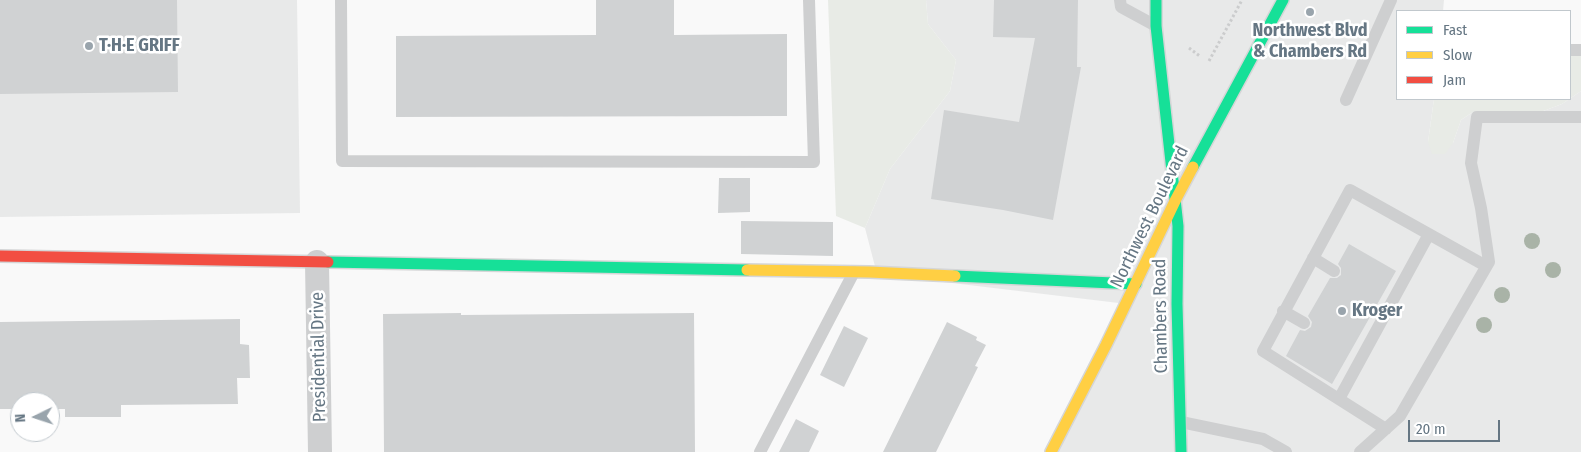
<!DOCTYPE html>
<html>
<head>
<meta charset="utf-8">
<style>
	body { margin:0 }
	#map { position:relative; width:1581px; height:452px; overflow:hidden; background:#f9f9f9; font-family:"Fira Sans Condensed",sans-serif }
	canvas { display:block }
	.legend { position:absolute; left:1396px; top:10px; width:175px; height:90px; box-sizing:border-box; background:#fff; border:1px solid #c1c8cd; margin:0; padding:6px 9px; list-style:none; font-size:15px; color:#657683 }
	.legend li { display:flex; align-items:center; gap:10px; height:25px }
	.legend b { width:25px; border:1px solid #c1c8cd }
	.north { position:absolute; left:10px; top:392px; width:50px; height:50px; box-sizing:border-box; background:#fff; border:1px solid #c1c8cd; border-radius:50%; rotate:266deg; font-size:14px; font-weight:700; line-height:20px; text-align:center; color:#657683 }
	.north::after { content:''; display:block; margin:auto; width:18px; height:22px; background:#99a4ac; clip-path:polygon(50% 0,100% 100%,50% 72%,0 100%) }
	.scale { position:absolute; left:1408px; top:420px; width:92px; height:22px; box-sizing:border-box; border:2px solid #657683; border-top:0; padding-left:6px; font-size:15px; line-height:18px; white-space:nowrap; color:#657683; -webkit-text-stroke:4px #fff; paint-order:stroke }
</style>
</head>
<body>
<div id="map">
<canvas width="1581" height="452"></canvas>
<ul class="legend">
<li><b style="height:6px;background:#16e098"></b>Fast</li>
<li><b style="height:6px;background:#ffcf43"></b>Slow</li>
<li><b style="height:6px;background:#f24e42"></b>Jam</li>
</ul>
<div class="north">N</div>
<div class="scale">20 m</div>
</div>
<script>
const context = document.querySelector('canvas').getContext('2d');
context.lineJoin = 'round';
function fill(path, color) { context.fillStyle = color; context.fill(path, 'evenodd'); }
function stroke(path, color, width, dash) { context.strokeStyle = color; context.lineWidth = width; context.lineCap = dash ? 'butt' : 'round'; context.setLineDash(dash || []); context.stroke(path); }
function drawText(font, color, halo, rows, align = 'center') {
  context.font = font + ' "Fira Sans Condensed",sans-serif'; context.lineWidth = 5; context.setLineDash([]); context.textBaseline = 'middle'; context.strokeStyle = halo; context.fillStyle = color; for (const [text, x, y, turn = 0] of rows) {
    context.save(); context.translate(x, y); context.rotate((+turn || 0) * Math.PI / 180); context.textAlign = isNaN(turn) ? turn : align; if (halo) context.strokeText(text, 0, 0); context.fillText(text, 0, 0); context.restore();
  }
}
fill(new Path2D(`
	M0 0H297L300 213 0 217Z
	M926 0H1444L1443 11H1397V99H1434L1428 142 1453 143 1461 120 1473 112 1538 113 1562 104 1581 91V452H1050L1127 304 877 274 865 228 890 169 950 91 956 60 928 24Z`), '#e8e9e9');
fill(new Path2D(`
	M828 0H926L928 24 956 60 950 91 890 169 865 228 836 216Z
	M1570 50 1581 52V91L1562 104 1538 113 1473 112 1461 120 1453 143 1445 154H1432L1428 142 1434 99H1570Z`), '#e8ebe6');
fill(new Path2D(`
	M0 0H177L178 92 0 94Z
	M596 0H674V35L787 34V116L396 117V36L596 35Z
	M994 0H1078L1077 67H1081L1053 220 1003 210 931 199 944 110 1019 122 1035 38 993 37Z
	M719 178H750V212L718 213Z
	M741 221 833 222V256L741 254Z
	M1349 244 1396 271 1332 384 1286 356 1300 330 1305 331 1311 327 1312 322 1308 316 1330 278H1337L1341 275V268L1338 264Z
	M461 313V315L694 313 695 452H384L383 314Z
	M240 319V344L249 345 250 378H237L238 404 121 405V417H65V409H50V402H20V409H0V322Z
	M947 322 977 337 976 340 986 345 975 366 978 367 936 452H883Z
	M844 326 868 338 844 387 820 375Z
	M796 419 819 431 809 452H779Z`), '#d0d2d3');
const fast = new Path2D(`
	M1156 0V26L1178 226 1177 304 1181 452
	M1193 167 1283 0
	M328 262 747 270
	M955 276 1136 284`);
const slow = new Path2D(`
	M747 270 869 272 955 276
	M1051 452 1106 345 1176 199 1193 167`);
const jam = new Path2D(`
	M0 256 328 262`);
stroke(fast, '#d5d6d7', 14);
stroke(slow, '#d5d6d7', 14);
stroke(jam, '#d5d6d7', 14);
stroke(new Path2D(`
	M1189 48 1201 57
	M1209 61 1242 0`), '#cbcccd', 3, [2.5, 2.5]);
stroke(new Path2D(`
	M341 0 342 161 814 162 809 0
	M1120 0 1121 7 1156 26
	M1570 50H1581
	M1346 100 1391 0
	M1313 258 1334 271
	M1283 311 1304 323
	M1339 399 1429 234
	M1181 422 1263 439 1286 452
	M1386 429 1263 351 1350 190 1486 266
	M760 452 854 272
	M1360 452 1400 416 1489 262 1481 208 1471 163 1477 117H1581`), '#cecfd0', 12);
stroke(new Path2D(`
	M317 262 320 452`), '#cecfd0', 24);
stroke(fast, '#16e098', 11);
stroke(slow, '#ffcf43', 11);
stroke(jam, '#f24e42', 11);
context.fillStyle = '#a9b3a7';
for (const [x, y] of [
	[1532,241],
	[1553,270],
	[1502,295],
	[1484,325]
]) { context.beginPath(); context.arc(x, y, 8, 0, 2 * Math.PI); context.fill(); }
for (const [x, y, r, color] of [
	[1310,12,5,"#99a4ac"],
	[89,46,5,"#99a4ac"],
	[1342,311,5,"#99a4ac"]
]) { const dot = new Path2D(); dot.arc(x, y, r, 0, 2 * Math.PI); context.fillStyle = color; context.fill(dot); stroke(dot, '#fff', 2); }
drawText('bold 18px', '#657683', '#fff', [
	["Northwest Blvd",1310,31,"center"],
	["& Chambers Rd",1310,52,"center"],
	["T·H·E GRIFF",99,46],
	["Kroger",1352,311]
], 'left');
drawText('18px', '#657683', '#fff', [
	["Northwest Boulevard",1150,217,-64],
	["Chambers Road",1161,316,-91],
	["Presidential Drive",319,357,-91]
]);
</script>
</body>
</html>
